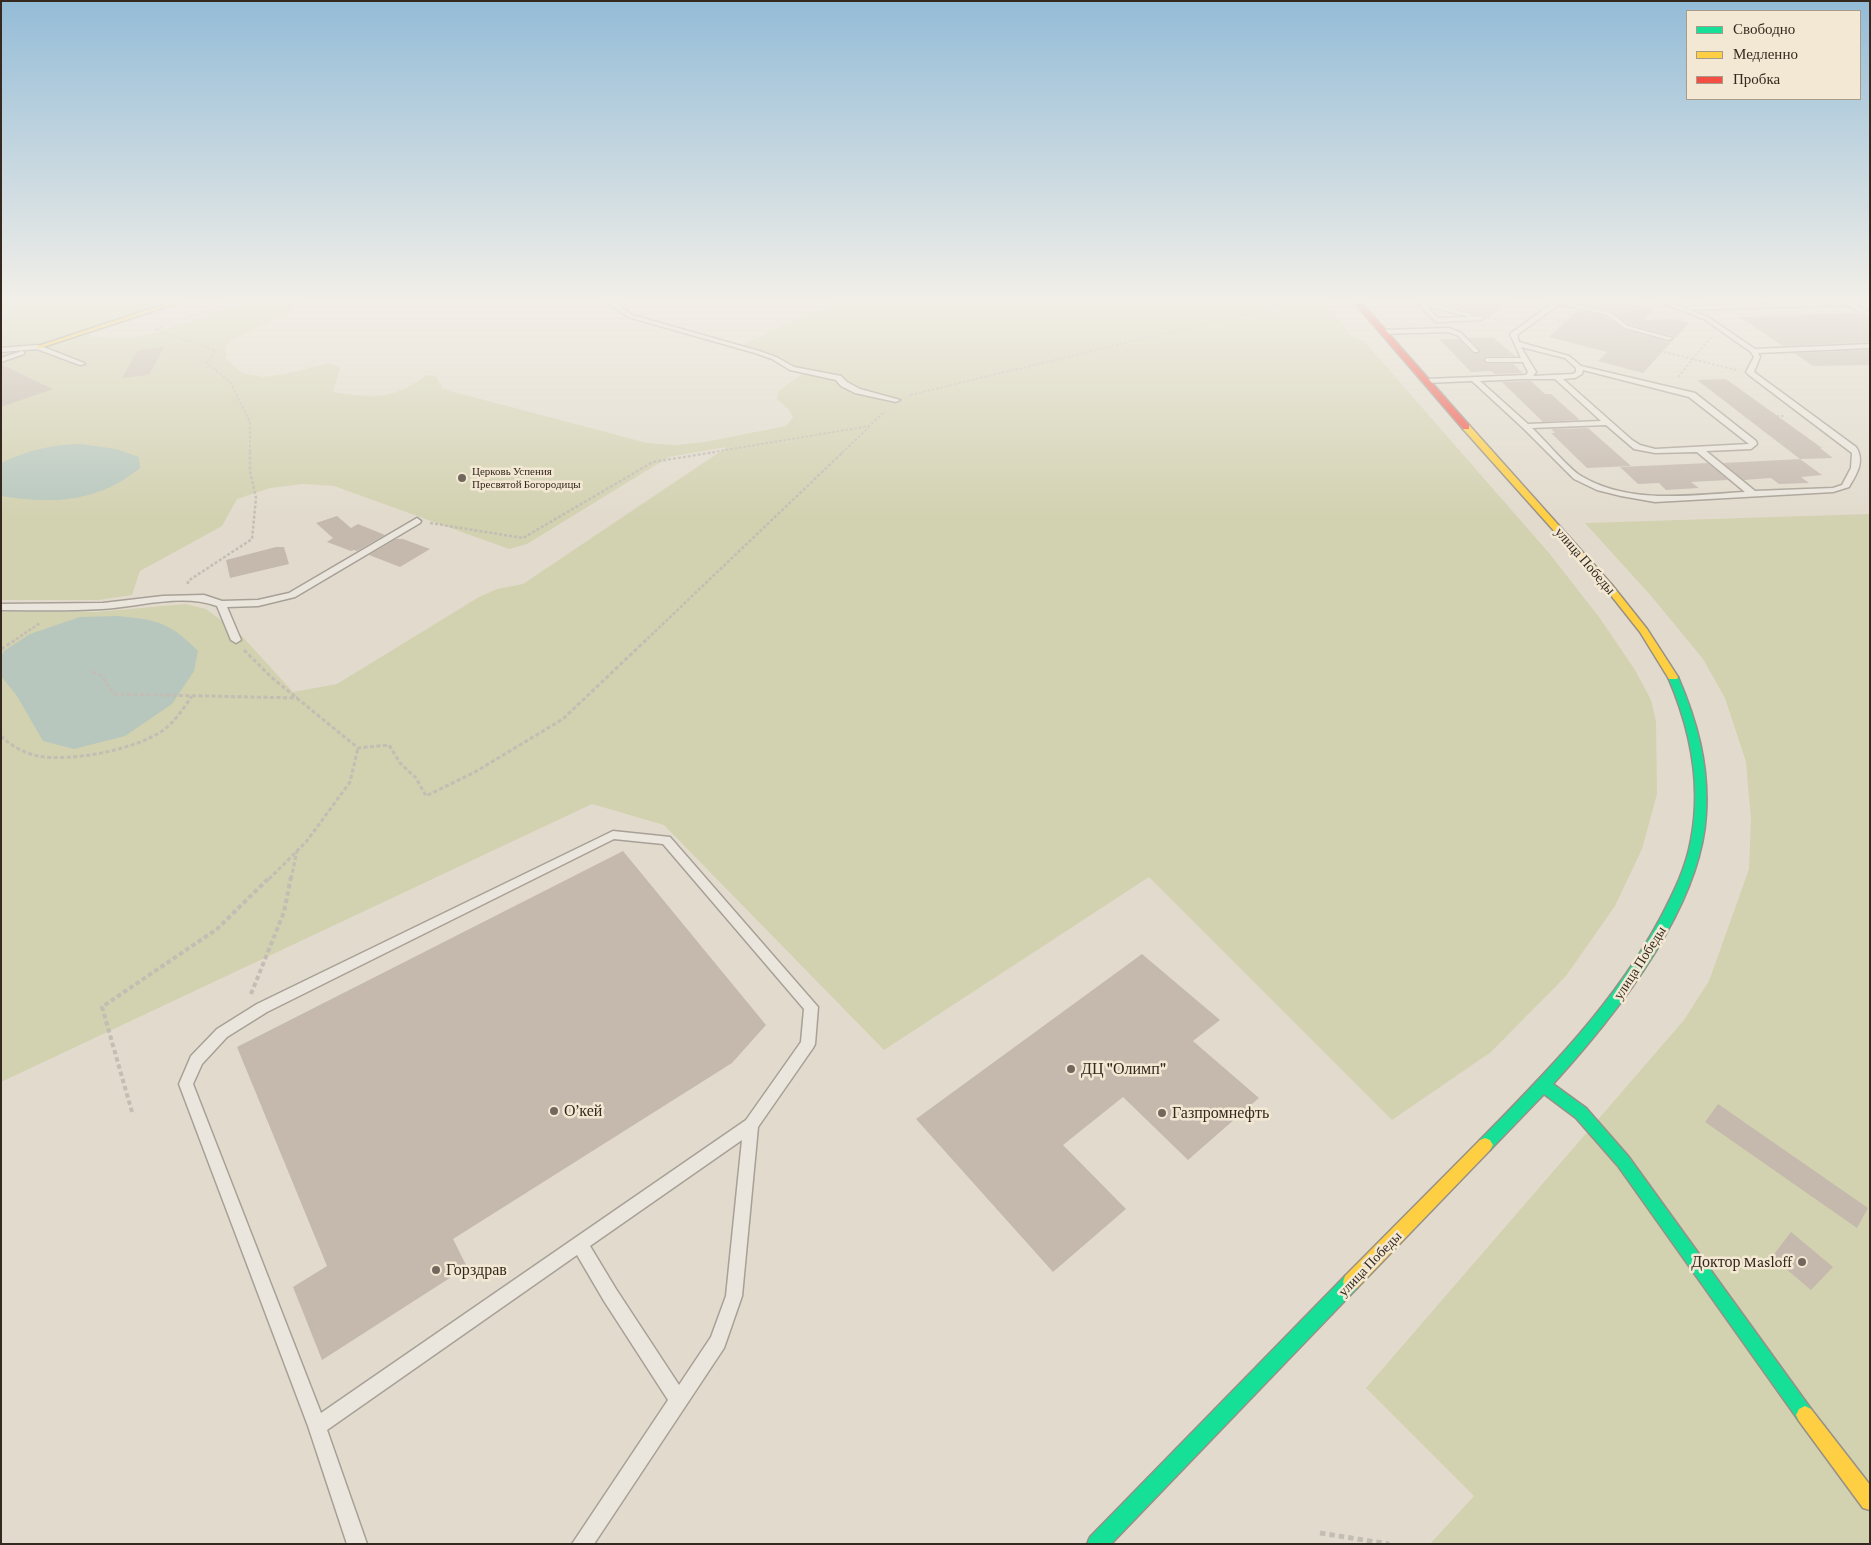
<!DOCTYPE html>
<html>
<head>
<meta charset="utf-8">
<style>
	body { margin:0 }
	#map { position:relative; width:1871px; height:1545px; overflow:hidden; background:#e2dbcd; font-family:"Crimson Pro",serif }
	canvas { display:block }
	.frame { position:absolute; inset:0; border:2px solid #35291f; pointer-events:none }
	.legend { position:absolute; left:1686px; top:10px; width:175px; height:90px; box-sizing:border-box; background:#f3e8d3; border:1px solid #a79c8b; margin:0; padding:6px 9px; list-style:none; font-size:15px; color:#35291f }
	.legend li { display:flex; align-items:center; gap:10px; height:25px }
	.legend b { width:25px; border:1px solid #a79c8b }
</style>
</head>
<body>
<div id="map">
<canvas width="1871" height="1545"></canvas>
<div class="frame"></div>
<ul class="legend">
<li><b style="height:6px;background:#16e098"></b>Свободно</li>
<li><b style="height:6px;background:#ffcf43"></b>Медленно</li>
<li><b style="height:6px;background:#f24e42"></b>Пробка</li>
</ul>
</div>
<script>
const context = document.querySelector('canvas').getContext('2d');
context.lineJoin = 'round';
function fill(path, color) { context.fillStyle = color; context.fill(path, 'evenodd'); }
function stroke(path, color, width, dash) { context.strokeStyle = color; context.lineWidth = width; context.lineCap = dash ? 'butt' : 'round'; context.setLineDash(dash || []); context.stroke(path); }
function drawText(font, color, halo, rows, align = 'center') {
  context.font = font + ' "Crimson Pro",serif'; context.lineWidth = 5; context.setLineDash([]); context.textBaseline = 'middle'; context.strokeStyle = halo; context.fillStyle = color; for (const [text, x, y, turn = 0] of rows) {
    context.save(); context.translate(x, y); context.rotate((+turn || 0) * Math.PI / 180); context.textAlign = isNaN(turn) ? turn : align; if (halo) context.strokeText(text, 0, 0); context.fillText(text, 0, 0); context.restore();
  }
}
fill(new Path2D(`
	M1 301H171L88 331 91 337 131 338 158 332 248 301H298L291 312 232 340 226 346V359L242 373 264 377 290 373 330 363 340 368 333 392C372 398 394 400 427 375L436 376 443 389 647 443 675 445 705 442 786 426 793 417 788 409 777 399 779 391 802 374 798 368 735 348 839 301H1327L1324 303 1350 335 1364 341 1549 553 1599 617 1635 670 1651 700 1656 721 1657 794 1642 849 1615 906 1566 976 1491 1052 1392 1120 1149 877 884 1050 664 825 592 804 1 1082V612H97L185 604 206 609 241 635 293 692 337 684 479 597 497 589 523 584 727 447 669 457 527 544 509 549 334 486 303 484 270 488 237 499 222 526 140 571 132 595 99 600H1Z
	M1870 514V1544H1430L1474 1496 1366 1388 1684 1020 1709 981 1749 869 1751 819 1746 762 1725 698 1703 659 1652 597 1585 523Z`), '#d2d1b0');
fill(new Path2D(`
	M80 444 116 449 139 457 140 468C97 503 53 504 1 496V463C29 450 50 445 80 444Z
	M118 616C158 620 169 622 198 651L194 671 172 704 125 736 74 749 43 741 17 696 1 676V657L4 651 30 634 80 617Z`), '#b7c7bd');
fill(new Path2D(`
	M1435 301H1512L1485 319 1486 317 1482 314 1473 315 1472 312Z
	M1587 301H1621L1654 309 1644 320 1673 319 1689 323 1643 373 1598 361 1607 352 1549 337 1578 310 1606 317 1624 330 1669 342 1674 338 1672 336 1629 324 1611 311 1584 304Z
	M1857 313 1870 320V342L1783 346 1740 317Z
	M1469 338H1494L1515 356H1487L1482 359 1483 362 1487 364H1513L1523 373 1495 374 1491 371 1471 372 1439 339H1458L1473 353H1479V349Z
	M164 347 149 375 122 378 138 350Z
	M1870 350V365L1813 366 1794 353Z
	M1 364 27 377 53 389 1 407Z
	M1726 379 1822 448H1820L1833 458 1800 459 1697 380Z
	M1531 381 1545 394H1551L1580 420 1543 422 1502 382Z
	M1588 428 1631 466 1587 468 1551 433H1555L1551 429Z
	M1800 459 1822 475 1801 477 1809 483 1779 484 1771 478 1744 480 1723 463Z
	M1708 463 1728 480 1691 482 1699 488 1666 490 1659 483 1638 484 1620 467Z
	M337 516 351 528 358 524 385 535 357 551 354 550 351 551 327 542 333 538 316 523Z
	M396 539H403L430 549 400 567 369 555Z
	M276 547H284L289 564 230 578 226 560Z
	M623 851 766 1025 732 1063 453 1239 467 1267 322 1360 293 1287 327 1266 237 1047Z
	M1142 954 1220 1020 1193 1041 1259 1098 1188 1160 1123 1097 1063 1145 1126 1209 1053 1272 916 1119Z
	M1718 1104 1868 1208 1857 1228 1705 1122Z
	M1791 1232 1833 1267 1811 1290 1772 1257Z`), '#c5b9ae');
const lane = new Path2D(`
	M605 301H613L632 315 759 351 776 357 794 367 841 376 847 382 860 389 900 400 896 402 855 393 841 386 836 380 790 370 772 359 755 353 628 317Z
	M1415 301H1424L1471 314V317L1481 316 1484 318 1481 320 1436 322ZM1426 306 1467 316 1468 317 1438 318Z
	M1555 301H1564L1611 313 1628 326 1672 338 1669 340 1624 328 1607 315 1560 304 1517 335 1519 342 1569 356 1581 366 1695 393 1756 441 1757 444 1751 449 1706 451 1755 491 1833 488 1842 485 1851 468 1852 453 1749 375 1746 372 1754 357 1751 352 1704 319 1657 301H1667L1687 309 1690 306 1850 301 1870 313V318L1847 305 1690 310 1708 317 1755 349 1870 344V348L1758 353 1760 357 1754 372 1856 447C1865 461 1857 474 1849 487L1833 492 1655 502 1621 496 1597 490 1574 479 1523 428 1472 381 1426 383 1422 381 1426 379 1526 375 1528 372 1523 362H1487L1484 360 1487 358H1521L1510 334ZM1521 347 1565 358 1576 368V372L1573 374 1533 376 1536 372ZM1583 370 1689 397 1749 444 1655 449 1640 445 1632 440 1563 379 1575 378 1582 374ZM1522 379H1555L1601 421 1528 424 1480 381ZM1606 425 1634 449 1655 453 1697 452 1745 492C1691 495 1630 505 1581 476 1568 468 1545 440 1532 428Z
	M1449 328 1461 333 1478 350V352H1474L1457 335 1448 332 1382 334 1379 332 1382 330Z
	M38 345 84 363 85 364 80 365 37 349 1 352V348Z
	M22 351 24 352V354L1 362V358Z
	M417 518 421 521 420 523 295 597 258 606 227 607 241 640 236 643 231 640 217 606C181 593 139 607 102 609 69 611 35 610 1 610V604L103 603 163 596 204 595 222 601 258 600 289 593Z
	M613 831 670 837 818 1007 815 1044 813 1048 758 1127 742 1296 724 1348 594 1544H572L668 1400 604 1301 577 1255 327 1430 367 1544H347L308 1426 179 1084 191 1056 217 1029 257 1004ZM614 839 663 844 804 1009 801 1042 746 1120 321 1413 193 1084 202 1064 227 1037 267 1012ZM742 1140 726 1296 711 1337 679 1385 616 1289 590 1246Z`);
const fast = new Path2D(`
	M1673 674 1678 677C1697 721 1709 765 1706 814 1701 909 1615 1016 1553 1084L1586 1108 1628 1156 1811 1409 1814 1415 1811 1421 1805 1424 1799 1421 1618 1166 1576 1118 1544 1094 1490 1150 1485 1152 1480 1150 1477 1145 1480 1140C1547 1072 1616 1002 1661 917 1674 892 1686 868 1691 840 1702 784 1690 728 1668 677Z
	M1351 1274 1357 1276 1359 1282 1357 1288 1111 1544H1087L1090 1537 1345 1276Z`);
const slow = new Path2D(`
	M174 301H184L40 348 35 347Z
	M1463 425H1469L1612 585 1647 629 1678 677 1677 679H1669L1640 632 1606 589 1463 429Z
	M1485 1138 1490 1140 1493 1145 1490 1150 1357 1288 1351 1290 1345 1288 1343 1282 1345 1276 1480 1140Z
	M1805 1406 1811 1409 1870 1485V1510L1863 1508 1799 1421 1796 1415 1799 1409Z`);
const jam = new Path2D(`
	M1353 301H1360L1469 425V429H1463Z`);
stroke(lane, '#a7a096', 3);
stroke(fast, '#979086', 3);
stroke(slow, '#979086', 3);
stroke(jam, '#979086', 3);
stroke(new Path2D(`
	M189 317 240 301
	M1494 319 1507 323
	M1558 320 1603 331 1615 340 1622 341
	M162 327 155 329 216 351 207 363 230 382 250 422V453
	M1664 352 1736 370
	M1678 377 1711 337
	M910 395 1299 301
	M1745 417 1784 416
	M708 453 869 426 885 411
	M842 453 869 427`), '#c3bdb4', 2, [2.5, 2]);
stroke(new Path2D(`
	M430 523 523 538 653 462 715 452
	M188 584V581L252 539 256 498 250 471V452
	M12 642 40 623
	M644 642 843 452`), '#c3bdb4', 2.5, [3, 2]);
stroke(new Path2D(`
	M1 649 14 641
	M244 650 271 677 358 748 389 745 400 763 416 778 426 796 475 772 563 719 645 641
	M92 672 101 675 114 694 298 698
	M1 736C11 746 24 753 38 756 71 762 134 750 162 731 175 722 183 709 192 696
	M269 879 306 842 350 782 358 748
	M291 879 297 851`), '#c3bdb4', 3, [4, 2.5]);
stroke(new Path2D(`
	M251 994 284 912 291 877
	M132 1112 102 1007 217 929 270 877`), '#c3bdb4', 4, [4.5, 3]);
stroke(new Path2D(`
	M1320 1533 1389 1544`), '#c3bdb4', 5, [5.5, 4]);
fill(lane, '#eae6dd');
fill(fast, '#16e098');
fill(slow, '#ffcf43');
fill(jam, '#f24e42');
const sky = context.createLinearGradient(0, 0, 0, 518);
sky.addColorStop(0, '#94bcd7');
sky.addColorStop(0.58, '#f2efe8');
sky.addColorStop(1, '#f2efe800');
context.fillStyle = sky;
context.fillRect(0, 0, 1871, 518);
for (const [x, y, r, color] of [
	[462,478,5,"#72675c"],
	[1071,1069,5,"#72675c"],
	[554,1111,5,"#72675c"],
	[1162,1113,5,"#72675c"],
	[1802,1262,5,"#72675c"],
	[436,1270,5,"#72675c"]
]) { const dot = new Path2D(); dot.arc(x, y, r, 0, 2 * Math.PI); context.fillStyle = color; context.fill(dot); stroke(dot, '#f3e8d3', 2); }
drawText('11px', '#35291f', '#f3e8d3', [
	["Церковь Успения",472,472],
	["Пресвятой Богородицы",472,485]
], 'left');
drawText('14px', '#35291f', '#f3e8d3', [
	["улица Победы",1585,561,49],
	["улица Победы",1640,963,-57],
	["улица Победы",1370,1264,-46]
]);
drawText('16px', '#35291f', '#f3e8d3', [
	["ДЦ \"Олимп\"",1081,1069],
	["О’кей",564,1111],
	["Газпромнефть",1172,1113],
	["Доктор Masloff",1792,1262,"right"],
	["Горздрав",446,1270]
], 'left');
</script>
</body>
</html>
